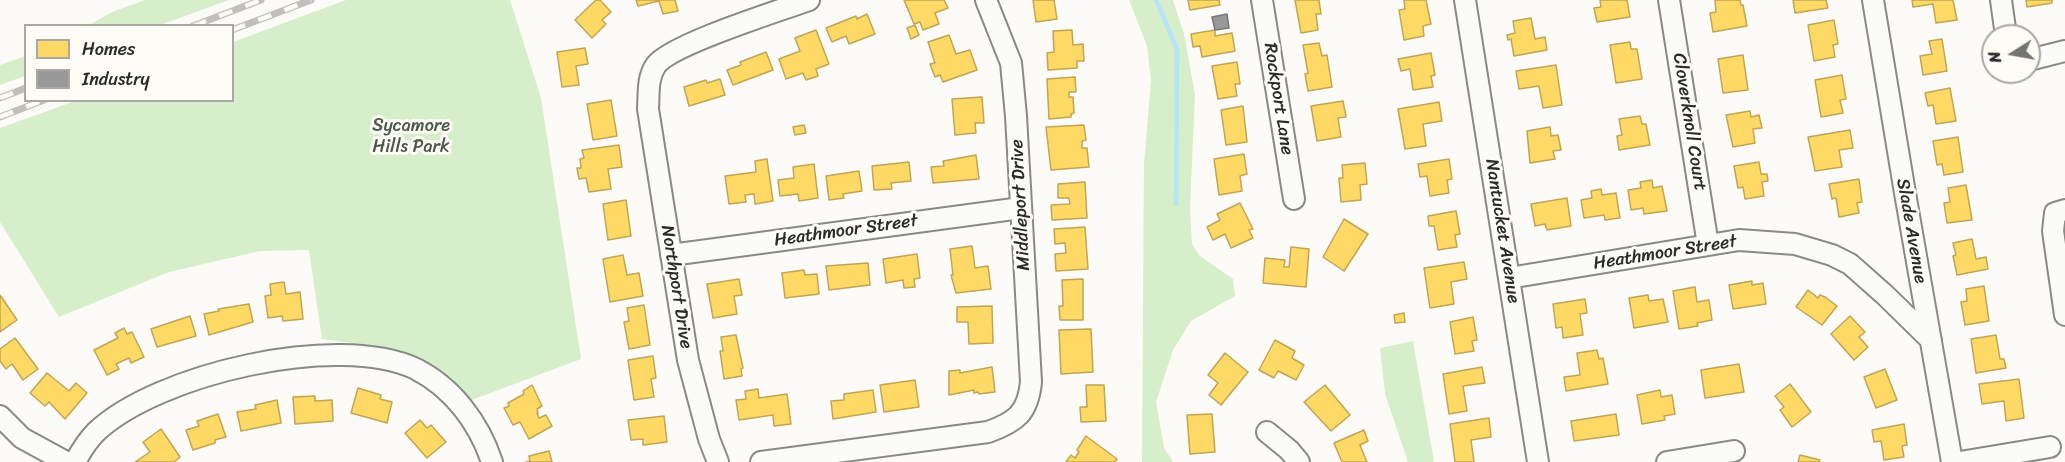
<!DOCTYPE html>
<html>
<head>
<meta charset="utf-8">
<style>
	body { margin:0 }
	#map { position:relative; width:2065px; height:462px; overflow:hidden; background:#fcfbf8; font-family:Sriracha,sans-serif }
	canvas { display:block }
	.legend { position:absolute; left:24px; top:24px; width:210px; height:78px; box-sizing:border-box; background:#fdfcf7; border:2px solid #a9a8a5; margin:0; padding:8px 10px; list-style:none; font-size:18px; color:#2b2b2b }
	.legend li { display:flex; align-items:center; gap:12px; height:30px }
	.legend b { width:30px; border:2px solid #a9a8a5 }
	.north { position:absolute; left:1981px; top:24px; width:60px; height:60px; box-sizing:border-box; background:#fdfcf7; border:2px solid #a9a8a5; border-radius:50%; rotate:259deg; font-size:16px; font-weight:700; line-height:24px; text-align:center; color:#2b2b2b }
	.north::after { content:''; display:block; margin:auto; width:21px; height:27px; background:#747473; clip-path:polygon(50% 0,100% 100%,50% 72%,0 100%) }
</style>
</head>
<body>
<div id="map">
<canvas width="2065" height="462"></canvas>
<ul class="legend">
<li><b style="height:16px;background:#ffd966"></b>Homes</li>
<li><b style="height:16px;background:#999"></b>Industry</li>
</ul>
<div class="north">N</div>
</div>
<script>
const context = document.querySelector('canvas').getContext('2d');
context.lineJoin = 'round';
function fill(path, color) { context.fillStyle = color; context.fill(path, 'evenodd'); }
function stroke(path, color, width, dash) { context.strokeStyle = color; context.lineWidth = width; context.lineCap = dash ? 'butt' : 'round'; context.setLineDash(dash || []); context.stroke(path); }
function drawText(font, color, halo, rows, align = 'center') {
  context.font = font + ' Sriracha,sans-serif'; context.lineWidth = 6; context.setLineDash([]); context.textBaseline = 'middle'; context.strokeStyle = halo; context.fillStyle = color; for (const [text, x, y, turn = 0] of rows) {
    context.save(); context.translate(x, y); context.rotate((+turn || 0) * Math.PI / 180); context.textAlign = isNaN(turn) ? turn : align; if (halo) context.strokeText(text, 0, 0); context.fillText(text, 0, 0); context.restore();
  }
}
fill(new Path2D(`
	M145 0H229L160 25H89L112 12Z
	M346 0H510L541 98 581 359 469 401 431 368 382 347 322 339 309 250 260 251 169 272 59 317 0 222V128L75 101 232 100 233 42Z
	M1129 0H1173L1184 34 1195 95 1190 207 1192 244 1200 256 1233 279 1235 296 1191 321 1173 350 1156 402 1164 448 1173 462H1142L1144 164 1151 81 1147 46Z
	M25 56V76L0 85V65Z
	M1413 341 1434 462H1408L1385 394 1380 348Z`), '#d6eec9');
const homes = new Path2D(`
	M596 0H600L611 12 602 20 606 24 592 38 575 20Z
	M636 0H675L678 11 663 14 659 1 638 6Z
	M904 0H944L948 8 935 13 939 24 923 30 920 22 914 24Z
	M1033 0H1054L1057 19 1036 22Z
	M1188 0H1219L1220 5 1190 10Z
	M1295 0H1319L1321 14H1316L1318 30 1301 33Z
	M1404 0H1426L1431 24 1423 26 1424 36 1404 40 1399 10 1405 9Z
	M1600 0H1627L1630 17 1597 22 1594 8 1601 7Z
	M1715 0H1740L1741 5H1743L1747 26 1713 32 1710 13 1716 12Z
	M1793 0H1826L1828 8 1795 13Z
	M1912 0H1953L1957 20 1936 23 1933 4 1913 7Z
	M2026 0H2052V3L2027 7Z
	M867 14 875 34 849 44 846 36 832 42 826 28 856 16 857 19Z
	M1531 18 1535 39 1545 37 1547 50 1514 56 1511 39 1508 40 1507 35 1515 33 1513 21Z
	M1834 20 1838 44 1833 45 1835 57 1814 61 1808 25Z
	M915 25 919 35 911 39 907 28Z
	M816 30 829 64 816 69 818 76 806 80 803 73 786 79 779 59 800 51 795 38Z
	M1072 30 1073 45 1083 44 1084 61H1077V68L1048 70 1047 53 1054 52 1053 31Z
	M1215 30V36L1232 33 1235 51 1202 57 1200 46 1193 47 1191 34Z
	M949 35 956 54 970 50 977 70 943 82 940 75 935 77 930 64 935 63 928 42Z
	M1942 39 1947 71 1923 75 1920 56 1932 54 1929 41Z
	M1630 42 1631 49H1637L1642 79 1616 83 1610 45Z
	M1319 43 1322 56 1327 55 1332 87 1308 91 1305 74 1308 73 1303 45Z
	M585 48 588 64 576 66 579 85 562 87 557 52Z
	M766 52 773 70 733 85 727 70 741 65 740 62Z
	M1431 53 1435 75 1431 76 1433 87 1413 90 1410 69 1401 71 1398 59Z
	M1743 55 1748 90 1723 93 1718 59Z
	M1237 62 1240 84H1235L1237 96 1218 99 1212 66Z
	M1556 65 1562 105 1543 108 1539 86 1519 89 1516 71Z
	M1842 75 1846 99 1840 100 1843 113 1821 117 1815 80Z
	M1075 77 1076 92H1069V97H1073L1074 113 1071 114V117L1049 119 1047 79Z
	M720 79 725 95 689 106 684 87 706 80 707 83Z
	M1950 88 1956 121 1936 124 1933 105 1928 106 1925 93Z
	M982 97 984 123H975L976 133 955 135 952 99Z
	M611 100 617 136 593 140 587 104Z
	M1343 101 1346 117 1338 118 1341 137 1317 141 1311 106Z
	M1439 102 1442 121 1423 124 1426 146 1405 149 1398 109Z
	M1243 106 1247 142 1226 145 1221 110Z
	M1750 111 1751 117 1759 115 1762 128 1753 129 1755 143 1733 147 1726 115Z
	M1640 116 1642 124H1646L1650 145 1619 150 1617 136 1622 135 1619 119Z
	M804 125 806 133 795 135 793 127Z
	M1084 125 1086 140 1082 141V148H1087L1089 167 1051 170 1046 127Z
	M1550 127 1551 136 1558 135 1561 150 1553 151 1555 159 1530 163 1527 131Z
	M1850 130 1853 148 1839 150 1842 167 1815 171 1808 137Z
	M1958 137 1963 172 1944 175 1942 164 1937 165 1933 141Z
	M619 145 622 167 608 169 611 189 589 192 586 178 579 179 577 168H581L580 159 584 158 582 150Z
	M1244 154 1247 174 1240 176 1242 191 1219 195 1214 159Z
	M976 155 979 179 933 183 931 167 944 166 943 161Z
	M767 159 773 201 755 204 754 194 745 195 746 202 729 204 725 176 756 172 755 161Z
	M1449 159 1452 179 1447 180 1449 193 1430 196 1427 176 1420 177 1418 164Z
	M909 162 911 181 891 183 892 189 874 190 872 166Z
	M1759 162 1761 174H1767L1768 181 1762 182 1764 196 1745 199 1743 187 1738 188 1734 166Z
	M1365 163 1367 184 1360 185 1361 200 1341 202 1339 178H1343L1342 165Z
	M814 164 818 198 799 201 798 194 780 196 778 180 794 178 793 167Z
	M859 171 862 191 843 194 844 198 829 200 826 176Z
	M1859 179 1862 202 1857 203 1859 213 1839 217 1836 198 1832 199 1829 184Z
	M1652 180 1653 188 1662 186 1667 211 1644 214 1643 208 1631 210 1628 190 1641 188 1640 182Z
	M1085 182 1087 218 1052 220 1051 205 1070 204 1069 198H1058V184Z
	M1966 185 1972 220 1947 223 1944 203 1950 202 1948 188Z
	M1601 189 1602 195 1616 193 1620 218 1605 220 1604 215 1584 218 1581 200 1592 198 1591 191Z
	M1567 198 1571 226 1547 230 1545 224 1535 226 1531 204Z
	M626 200 631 236 608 240 603 204Z
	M1240 203 1253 229 1249 230 1253 238 1231 248 1225 234 1213 240 1207 227 1220 220 1217 214Z
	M1456 211 1460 234 1455 235 1457 247 1438 250 1434 226H1429L1428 216Z
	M1344 219 1368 234 1344 271 1323 257Z
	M1085 227 1088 269 1056 271 1055 254 1066 253 1065 243 1055 244 1054 229Z
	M1972 239 1976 259 1986 257 1988 269 1957 275 1953 256 1956 255 1953 243Z
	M972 246 975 268 988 266 991 289 956 293 951 275H953L950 249Z
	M1291 247 1309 249 1306 287 1263 283 1265 258 1285 260 1284 267H1289Z
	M917 254 920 278 914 279 915 287 904 288 903 280 886 283 883 259Z
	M623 255 627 275 639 273 643 296 610 302 603 259Z
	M1464 262 1467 279 1451 282 1454 304 1430 308 1424 268Z
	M868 263 870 285 829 290 826 266Z
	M804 270 805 275 817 274 819 294 785 298 782 273Z
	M739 279 742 295 734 296 737 314 713 318 707 284Z
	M1083 279V320H1060L1059 306H1063L1062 280Z
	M1752 281V285L1763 283 1766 304 1733 309 1729 285Z
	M284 282 286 294 300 292 303 319 283 321 282 316 268 318 265 296 271 295 270 284Z
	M1984 286 1989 321 1965 325 1961 302 1967 301 1966 289Z
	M1695 287 1697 302 1709 300 1712 320 1697 323 1698 326 1679 329 1673 291Z
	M1808 290 1818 298 1820 295 1825 297 1837 306 1822 325 1796 307Z
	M0 295 17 320 0 332Z
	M1648 295 1649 301 1663 299 1668 322 1634 328 1629 298Z
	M1585 299 1587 313 1580 314 1583 335 1563 338 1562 327 1556 328 1553 304Z
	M249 304 253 322 209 335 204 314 219 311 218 309Z
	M644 305 650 345 629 349 624 322 629 321 627 308Z
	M992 306 993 343 969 344 968 322H957V307Z
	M1404 313 1405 322 1395 323 1394 315Z
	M190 316 196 336 157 347 151 329Z
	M1850 316 1865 332 1859 337 1868 347 1854 360 1831 334Z
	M1473 317 1477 340 1472 341 1474 351 1455 354 1450 322Z
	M124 328 127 334 132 332 144 357 131 363 129 358 116 364 119 369 107 375 94 350 118 338 115 333Z
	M1091 329 1093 372 1061 374 1059 330Z
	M736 335 743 368 741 369 742 376 724 379 720 351H723L721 337Z
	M1996 335 2000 359H2004L2006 368 1976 373 1971 339Z
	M15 338 38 369 23 380 12 364 6 369 0 361V349Z
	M1275 340 1295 351 1292 358 1304 365 1296 380 1278 371 1274 378 1259 370Z
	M1597 350 1599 359 1603 358 1608 384 1566 391 1564 377 1580 375 1577 353Z
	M1225 353 1248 372 1221 405 1209 395 1218 383 1208 375Z
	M653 356 656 378 651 379 654 397 634 400 628 360Z
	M1739 364 1744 392 1705 398 1701 370Z
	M992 367 995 392 979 394 978 392 974 393V390L949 395V371L960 370V373Z
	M1482 367 1485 383 1463 386 1467 411 1449 414 1443 374Z
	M1885 369 1897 400 1876 408 1864 377Z
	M47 373 69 391 76 383 87 393 65 419 49 402 45 406 30 393Z
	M2019 379 2024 418 2006 421 2004 401 1982 404 1979 384Z
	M915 380 919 407 884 412 880 385Z
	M1790 384 1811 412 1792 427 1780 410 1784 407 1775 396Z
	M532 385 542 406 537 409 538 413H537L539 418 546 415 552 426 529 439 520 422 513 425 504 408 509 406 508 403 524 394 523 391Z
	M1086 385H1104L1106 421 1081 422 1080 407H1087Z
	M1325 385 1350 415 1331 431 1304 402Z
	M358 388 381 395 380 399 392 402 387 423 351 413Z
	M758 389 759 398 787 394 791 424 774 426 773 415 739 420 736 400 746 399 745 391Z
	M873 390 876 412 833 419 831 401 844 400V394Z
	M1660 390 1661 397 1672 395 1675 414 1664 416 1665 420 1642 424 1637 395Z
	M315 396V401L332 400 333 421 295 424 293 397Z
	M277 400 281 423 241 431 237 412 256 409 255 405Z
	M218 414 226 437 215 440V443L193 450 186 430 199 426 197 421Z
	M1212 414 1215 452 1190 454 1187 415Z
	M1616 414 1619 435 1574 441 1571 421Z
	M664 416 667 442 643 445V439L631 440 628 420Z
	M1489 418 1491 437 1471 440 1474 462H1455L1450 424Z
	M420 420 427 428 431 425 446 442 427 458 405 433Z
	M1904 424 1907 445 1902 446 1904 457 1884 460 1881 441 1874 442 1872 430Z
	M161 429 180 457 174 462H135L150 452 143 442Z
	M1364 430 1368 441 1360 445 1367 462H1342L1334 443Z
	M1086 436 1117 459 1115 462H1066L1071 455 1075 458 1079 452 1077 450Z
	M549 451 552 462H526L530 461 529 456Z
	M1800 455 1820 460 1819 462H1798Z`);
fill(homes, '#ffd966');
stroke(homes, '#bfa554', 1.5);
const industry = new Path2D(`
	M1227 14 1229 28 1215 30 1212 17Z`);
fill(industry, '#999');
stroke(industry, '#787878', 1.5);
stroke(new Path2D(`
	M1156 0 1177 49 1176 204`), '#b5e5f9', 4.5);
const minor = new Path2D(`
	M1262 0 1294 199
	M1465 0 1538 462
	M1669 0 1708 245
	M1873 0 1905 193 1952 462
	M2001 0 2006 36
	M2029 58 2033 59 2065 51
	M2065 210 2055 213 2053 231 2065 315
	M671 255 1021 208
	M1509 278 1739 240 1795 244 1832 255 1850 264 1885 295 1931 340
	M0 416 22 438 66 462
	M1267 432 1289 450 1299 462
	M75 462C81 451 87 441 96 432 157 374 338 332 416 369 453 388 479 423 492 462
	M718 462 709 439 688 360 648 109C649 94 647 78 656 65 672 44 779 11 809 0
	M761 462 988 432C1016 422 1028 413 1031 382L1016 116 1011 63 986 0
	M1667 462 1734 451
	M1960 462 2050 447`);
stroke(minor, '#898987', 24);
stroke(minor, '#fbfbf9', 20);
const rail = new Path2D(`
	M193 26 261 0
	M232 30 311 0
	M0 98 26 88
	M0 117 44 100`);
stroke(rail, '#c0bfbc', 7);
stroke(rail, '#fdfcf7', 4.5, [14]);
drawText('18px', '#2b2b2b', '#fdfcf7', [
	["Rockport Lane",1278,99,81],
	["Cloverknoll Court",1689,122,81],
	["Middleport Drive",1021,205,-93],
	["Heathmoor Street",846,231,-8],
	["Nantucket Avenue",1502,231,81],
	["Slade Avenue",1911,231,80],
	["Heathmoor Street",1665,253,-9],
	["Northport Drive",676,287,81]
]);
drawText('18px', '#4e5949', '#fdfcf7', [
	["Sycamore",411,126],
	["Hills Park",411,147]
]);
</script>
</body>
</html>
